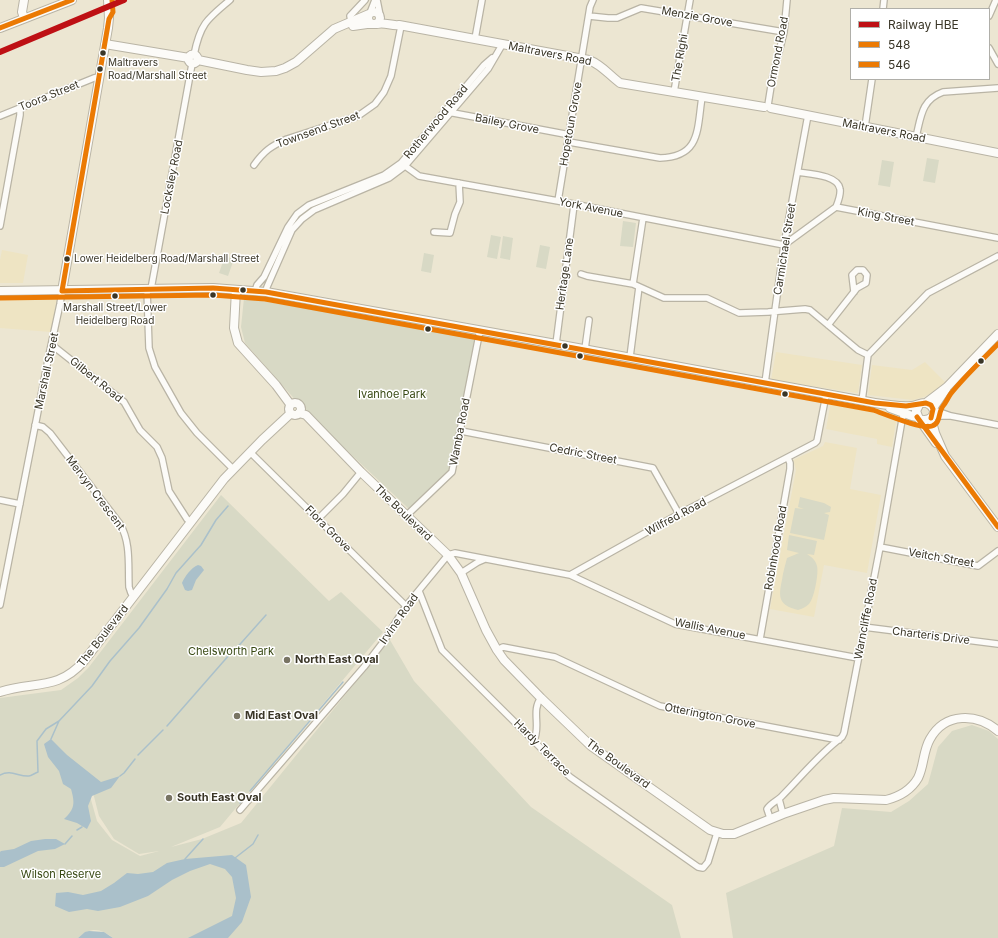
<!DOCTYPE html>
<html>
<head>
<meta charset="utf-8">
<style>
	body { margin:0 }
	#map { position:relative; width:998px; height:938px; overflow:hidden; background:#ece6d2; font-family:Inter,sans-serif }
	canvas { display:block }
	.legend { position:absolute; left:850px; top:8px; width:140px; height:72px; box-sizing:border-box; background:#fff; border:1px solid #b0afa9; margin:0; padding:5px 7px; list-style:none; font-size:12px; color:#3a3627 }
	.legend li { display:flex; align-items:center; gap:8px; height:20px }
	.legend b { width:20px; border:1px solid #b0afa9 }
</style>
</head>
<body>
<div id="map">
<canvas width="998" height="938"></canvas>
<ul class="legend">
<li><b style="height:5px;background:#be1014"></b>Railway HBE</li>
<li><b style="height:5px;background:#eb7a04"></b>548</li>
<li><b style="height:5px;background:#eb7a04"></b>546</li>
</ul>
</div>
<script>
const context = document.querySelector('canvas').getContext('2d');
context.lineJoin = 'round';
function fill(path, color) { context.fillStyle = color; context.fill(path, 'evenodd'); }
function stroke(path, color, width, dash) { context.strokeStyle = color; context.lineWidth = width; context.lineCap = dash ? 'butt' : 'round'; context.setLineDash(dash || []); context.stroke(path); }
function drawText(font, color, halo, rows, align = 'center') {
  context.font = font + ' Inter,sans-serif'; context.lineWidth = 3; context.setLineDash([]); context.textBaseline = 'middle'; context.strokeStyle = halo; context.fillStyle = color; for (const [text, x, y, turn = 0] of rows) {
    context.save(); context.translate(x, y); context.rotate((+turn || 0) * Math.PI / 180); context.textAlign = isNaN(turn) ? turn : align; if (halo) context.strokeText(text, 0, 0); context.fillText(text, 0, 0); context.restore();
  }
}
fill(new Path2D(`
	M2 250 28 255 23 283H0V260Z
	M0 296H57L51 332 0 328Z
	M776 352 862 365 858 393 771 380Z
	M925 362 945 382 935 391 924 397 913 400 868 395 872 365 912 370Z
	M831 401 897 415 892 447 877 444V439L826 429Z
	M825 442 857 448 850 489 881 495 867 573 824 565 814 617 770 609 796 470 793 460 823 446Z`), '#eee4c3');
fill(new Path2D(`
	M927 158 939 160 935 183 923 181Z
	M882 160 894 162 890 187 878 185Z
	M623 221 636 223 633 247 620 246Z
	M491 235 501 237 497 259 487 257Z
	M503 236 513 238 510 260 500 258Z
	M540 245 550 247 546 269 536 267Z
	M424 253 434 255 431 273 421 271Z
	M225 256 234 259 228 276 219 273Z
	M244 298 476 337 450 470 409 509 306 412 245 343 241 327Z
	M221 495 329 601 341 592 383 632 220 827 171 847 202 839 241 823 390 640 414 681 531 807 672 905 681 938H113C100 928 91 927 78 938H0V698L61 690 78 678 89 667ZM56 744 90 781 99 816 114 839 139 854 159 851 140 856 112 840 97 821 86 782Z
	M800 497 824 503 831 507 830 512 824 513 829 515 824 540 790 533 795 508 804 509 798 507Z
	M789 535 817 541 814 555 807 554C812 557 816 561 817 566 819 573 814 599 809 604 806 607 802 609 798 610 779 605 778 598 782 580 783 572 785 566 787 558L799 553 787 550Z
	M972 725 989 731 998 739V938H733L726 893 834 846 842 808 891 812 909 801 928 784 938 747 952 731Z`), '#d8d9c5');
fill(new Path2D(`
	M198 565 201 566 204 570 196 580 192 590 188 591 185 590 182 583C185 576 191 568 198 565Z
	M51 739 67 755 101 782 120 776 111 788 92 796 88 806 91 821 87 829 77 823 64 819C75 809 75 803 71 789L63 784 59 771 48 757 44 744Z
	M45 839H56L65 844 55 849 38 851 4 867H0V852L1 851 14 849 31 841Z
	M232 855 246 865 251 897 242 922 228 938H188L232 916 236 898 232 877 225 869 210 864 190 871 172 880 148 896 120 907 98 911 87 909 69 912 55 906 56 893 68 892 83 895 101 891 114 883 127 873 138 874 153 872 167 863 185 859Z
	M89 931 104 932 113 938H78L85 932Z`), '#aac0ca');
stroke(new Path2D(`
	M234 651 266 615
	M167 726 230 654
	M51 739 59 721 92 686 110 661 139 628 167 589 176 573 201 545 216 520 228 506
	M138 755 163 730
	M0 775C11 769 19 777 29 776 31 776 35 773 38 772L37 741 46 729 59 721
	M120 776 124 773 135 759
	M250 791 343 682
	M240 803 247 795
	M77 830 82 827
	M65 844 72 836
	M235 858 253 844 258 835
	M185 859 203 839`), '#aac0ca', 1.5);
const street = new Path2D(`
	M377 0 380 15
	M883 9 884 0
	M370 13 375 0
	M589 16 608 18H617L641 8 784 32
	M989 16 996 0
	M351 21 350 16 365 0
	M475 39 482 0
	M989 48 998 64
	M194 55C200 24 207 19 230 0
	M674 92 690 0
	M768 105 772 80 784 32 787 0
	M448 112 570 135
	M0 116 94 78 99 77
	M865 127 872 79
	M916 137C921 117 921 100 943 92L998 88
	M569 142 660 158C701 157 697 129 702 97
	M401 163 419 176 558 201 784 245 836 207 998 238
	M254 165C264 151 271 146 287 139L358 116 375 104 384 92 391 76 401 26
	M798 172C810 174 838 175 840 189 841 195 838 202 836 207
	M558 201 590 7 593 0
	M0 226 20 115V108
	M434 232 450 233 455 214 460 202 459 183
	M581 274 587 276 633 284 664 298H707L739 313 768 312 805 309 810 310 858 350 868 355
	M633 284 643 218
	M147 289 149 348 155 367 181 413 197 433 233 469
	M151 289 192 64
	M255 291 257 285 264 277 288 227 297 214 309 205 384 175 401 163 484 65 492 58
	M266 292 267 287 292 230 302 219 314 210 389 178 405 166 488 69 502 45
	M828 325 857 288 866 283 867 275 863 270H857L852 275 854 292
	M556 344 574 205
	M52 345 124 402 140 430 157 447 162 458 169 491 187 519 191 522
	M585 349 589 320
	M630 357 639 287
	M765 383 784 245 808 115
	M862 401 868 355 928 293 998 256
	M934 410 951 416 998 425
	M933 416H949
	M35 425 43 427 50 433 120 524C131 543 128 565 129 587L131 593 134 596
	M461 431 653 468 679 514
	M250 452 406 606
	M0 500 20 504
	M406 516 452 472 480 330
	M318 519 343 494 361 472
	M880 547 978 566 998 551
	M461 573 478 562 485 559
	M570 575 675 624 858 658
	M419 591 442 650 570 777 698 867 703 868 708 862 717 833
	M0 605 49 355 60 304 62 291
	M864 627 998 644
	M760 639 790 469V463L788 458
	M497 650 503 647 555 657 660 706 839 740
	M534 740C541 727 531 710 541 698
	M779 799 783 814
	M240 810 364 667 384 641 406 606 448 555 455 553 570 575 679 514 815 443 817 441 826 395
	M770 818 767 809C771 803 777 801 781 797 801 777 819 754 842 737L844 733 880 547 902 420 904 413`);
const secondary = new Path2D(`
	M24 0 22 12 24 18
	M368 18a6 6 0 1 1 12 0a6 6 0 1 1-12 0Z
	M377 24C385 22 391 26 399 25L589 60C602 65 609 75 620 83L764 107
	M353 26 367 24H373
	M0 28 72 0
	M105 44 189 58
	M188.5 59a4.5 4.5 0 1 1 9 0a4.5 4.5 0 1 1-9 0Z
	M198 60 247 70 261 72 276 71 285 68 296 62 334 29 369 14
	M771 108 998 153
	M236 290 234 328 238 343 276 385 290 404
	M62 291 108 28 109 18 108 0
	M289 409a6 6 0 1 1 12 0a6 6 0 1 1-12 0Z
	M299 413 306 415 361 472 448 555 461 573 486 630 497 650 504 660 541 698 591 746 710 830 723 834H734L783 814 824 800 834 798 886 800C898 797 911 790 918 778 924 766 923 751 930 739 945 712 977 713 998 731
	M931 418 935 433 945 456 998 527
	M919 419 936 443
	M0 692C33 681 58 691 84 661L224 479 262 440 290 414`);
const primary = new Path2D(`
	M0 291 213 288 266 292 556 344 875 403C887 405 899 407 911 406 916 406 921 402 926 403 930 404 934 408 934 412 933 420 925 421 919 419L916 411 919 405
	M926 403 947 387 998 334
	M890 408 912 416 917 417
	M933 408 946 389`);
stroke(street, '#b9b4a5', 8);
stroke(secondary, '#b9b4a5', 10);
stroke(primary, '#b9b4a5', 10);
stroke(street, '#fcfbf8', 5.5);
stroke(secondary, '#fcfbf8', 8);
stroke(primary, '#fcfbf8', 8);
stroke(new Path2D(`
	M0 28 72 0
	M62 291 213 288 266 292 875 403 906 406 926 403 931 405 933 409 931 418
	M62 291 109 19 113 12 112 0
	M917 417 998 527`), '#eb7a04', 5);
stroke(new Path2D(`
	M0 298 213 295 265 299 873 410C885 414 922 430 932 426 941 423 938 412 943 406 947 401 949 395 953 391 967 374 983 359 998 344`), '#eb7a04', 5);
stroke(new Path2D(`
	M0 52 124 0`), '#be1014', 6);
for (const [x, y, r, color] of [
	[103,53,3.5,"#3a3627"],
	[100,69,3.5,"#3a3627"],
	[67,259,3.5,"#3a3627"],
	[243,290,3.5,"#3a3627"],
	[213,295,3.5,"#3a3627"],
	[115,296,3.5,"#3a3627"],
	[428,329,3.5,"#3a3627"],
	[565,346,3.5,"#3a3627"],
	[580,356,3.5,"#3a3627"],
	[981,361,3.5,"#3a3627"],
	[785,394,3.5,"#3a3627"],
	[287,660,4,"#787463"],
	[237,716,4,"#787463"],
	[169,798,4,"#787463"]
]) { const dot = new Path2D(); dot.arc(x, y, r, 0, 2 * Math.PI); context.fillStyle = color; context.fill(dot); stroke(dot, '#fff', 1.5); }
drawText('10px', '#3a3627', '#fff', [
	["Maltravers",108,63],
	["Road/Marshall Street",108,76],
	["Lower Heidelberg Road/Marshall Street",74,259],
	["Marshall Street/Lower",115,308,"center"],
	["Heidelberg Road",115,321,"center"]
], 'left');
drawText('11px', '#3a3627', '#fff', [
	["Menzie Grove",697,17,10],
	["Ormond Road",778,52,-79],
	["Maltravers Road",550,54,11],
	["The Righi",680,58,-80],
	["Toora Street",49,96,-22],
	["Rotherwood Road",436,122,-50],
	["Bailey Grove",507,124,11],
	["Hopetoun Grove",571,124,-80],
	["Townsend Street",318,130,-20],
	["Maltravers Road",884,131,11],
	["Locksley Road",172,177,-79],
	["York Avenue",591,208,11],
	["King Street",886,217,11],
	["Carmichael Street",785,249,-81],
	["Heritage Lane",565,274,-82],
	["Marshall Street",47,371,-78],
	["Gilbert Road",96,380,39],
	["Wamba Road",460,432,-79],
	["Cedric Street",583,454,11],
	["Mervyn Crescent",95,493,53],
	["The Boulevard",403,513,44],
	["Wilfred Road",676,517,-28],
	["Flora Grove",328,529,45],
	["Robinhood Road",776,548,-80],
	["Veitch Street",941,558,10],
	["Irvine Road",399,619,-55],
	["Warncliffe Road",866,619,-79],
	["Wallis Avenue",710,629,11],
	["The Boulevard",103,636,-52],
	["Charteris Drive",931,636,7],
	["Otterington Grove",710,716,11],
	["Hardy Terrace",542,748,45],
	["The Boulevard",618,764,36]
]);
drawText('11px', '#374812', '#fff', [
	["Ivanhoe Park",392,395],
	["Chelsworth Park",231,652],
	["Wilson Reserve",61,875]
]);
drawText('bold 11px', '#3a3627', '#fff', [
	["North East Oval",295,660],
	["Mid East Oval",245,716],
	["South East Oval",177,798]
], 'left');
</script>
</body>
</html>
